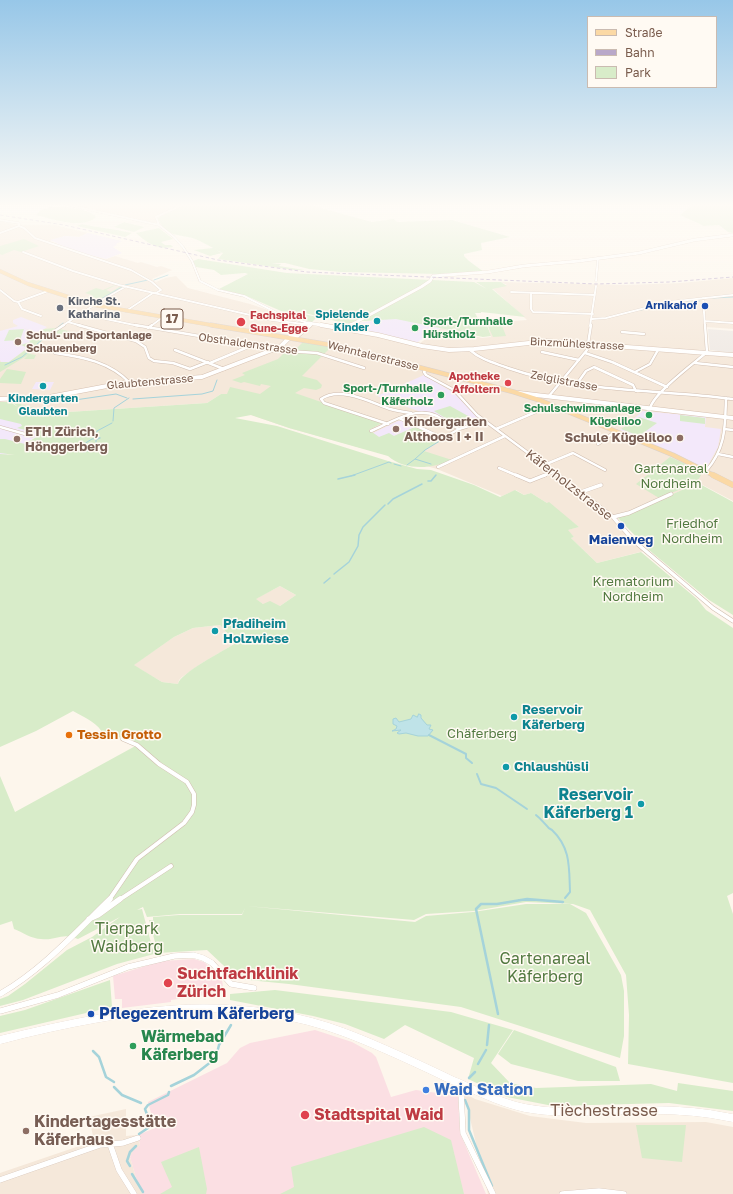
<!DOCTYPE html>
<html>
<head>
<meta charset="utf-8">
<style>
	body { margin:0 }
	#map { position:relative; width:733px; height:1194px; overflow:hidden; background:#fdf6ec; font-family:"Golos Text",sans-serif }
	canvas { display:block }
	.legend { position:absolute; left:587px; top:16px; width:130px; height:72px; box-sizing:border-box; background:#fffaf3; border:1px solid #cabbb1; margin:0; padding:5px 7px; list-style:none; font-size:12px; color:#7a5c4d }
	.legend li { display:flex; align-items:center; gap:8px; height:20px }
	.legend b { width:20px; border:1px solid #cabbb1 }
</style>
</head>
<body>
<div id="map">
<canvas width="733" height="1194"></canvas>
<ul class="legend">
<li><b style="height:5px;background:#fbd9a5"></b>Straße</li>
<li><b style="height:5px;background:#b9a8c9"></b>Bahn</li>
<li><b style="height:11px;background:#d8ecc9"></b>Park</li>
</ul>
</div>
<script>
const context = document.querySelector('canvas').getContext('2d');
context.lineJoin = 'round';
function fill(path, color) { context.fillStyle = color; context.fill(path, 'evenodd'); }
function stroke(path, color, width, dash) { context.strokeStyle = color; context.lineWidth = width; context.lineCap = dash ? 'butt' : 'round'; context.setLineDash(dash || []); context.stroke(path); }
function drawText(font, color, halo, rows, align = 'center') {
  context.font = font + ' "Golos Text",sans-serif'; context.lineWidth = 3; context.setLineDash([]); context.textBaseline = 'middle'; context.strokeStyle = halo; context.fillStyle = color; for (const [text, x, y, turn = 0] of rows) {
    context.save(); context.translate(x, y); context.rotate((+turn || 0) * Math.PI / 180); context.textAlign = isNaN(turn) ? turn : align; if (halo) context.strokeText(text, 0, 0); context.fillText(text, 0, 0); context.restore();
  }
}
fill(new Path2D(`
	M73 205H180L155 216 158 223H156Z
	M0 221 16 225H55L88 233 79 237 65 236 50 241 75 251 106 259 115 256 138 263 141 262 157 267 161 266 172 270 152 279 156 282 165 278 176 276 188 288 250 304 295 319 297 325 326 327 364 333 416 346 441 328 482 338 491 337 487 323 527 320 492 288 507 285 501 282 626 285 681 283 733 278V329L705 327 706 355 733 357V501L699 483 617 518 644 551 597 563 571 538 574 537 567 530 579 527 547 503 531 493 524 495 516 490 502 496 437 469 289 428 251 415 221 394 207 403 53 413 20 404 18 401 19 397H0Z
	M280 586 296 595 280 606 263 604 255 599Z
	M220 625 236 643 202 663 182 677 179 680 178 684 162 682 133 665 174 637 193 628Z
	M464 1093 475 1099 530 1116 586 1123 706 1122 733 1127V1194H488Z
	M126 1109V1136L138 1135 140 1145 130 1157 138 1185 143 1194H0V1173L94 1141 89 1117Z`), '#f5e8da');
fill(new Path2D(`
	M708 329 733 331V353L710 350Z`), '#efe9e4');
fill(new Path2D(`
	M88 233 122 241 116 244 117 245 113 247 122 253 106 259 74 251 50 240 65 236 79 237Z
	M21 317 47 327 38 333 21 327 43 336 9 362 2 364 0 360V331L18 326 13 323V320Z
	M386 319H399L440 328 416 343 352 328 351 327 358 323Z
	M424 375 454 393 479 419 478 420 462 427H457L427 412H421L377 396Z
	M36 382H54L50 390 32 389Z
	M643 411 706 417 705 427 721 429 718 447 707 467H703L675 453 620 430Z
	M0 416 49 429 6 455 0 454Z
	M398 421H402L415 427 394 436 379 437 373 433Z`), '#f3e8fa');
fill(new Path2D(`
	M194 959 204 962 218 974 222 980 223 986 219 993 171 1000V1002L122 1008V999H115L113 976 162 961Z
	M315 1030 352 1042 372 1053 376 1057 391 1097 416 1090 458 1096 460 1133 486 1194H143L138 1185 130 1157 133 1151 140 1145 138 1135 155 1128 148 1102 227 1063 240 1048 250 1043Z`), '#fbdfe3');
fill(new Path2D(`
	M183 205H310L372 222 394 219 397 222 452 220 510 237 481 243 482 250 464 254V256L469 261 484 272 439 274 341 272 309 269 285 263H271L281 264 279 266 304 270H294L218 259 223 253 216 250 222 253 210 256 194 250 213 248C207 245 201 241 195 239 180 233 166 239 158 218Z
	M690 205H733V233L728 232 719 225 703 226 702 225 680 215 691 206Z
	M52 207C62 206 91 209 96 217 83 230 52 219 36 215L41 210Z
	M124 222 144 227 134 232 114 227Z
	M82 224C99 228 115 229 132 233L125 237 77 226Z
	M159 228 173 239 161 242 165 245H171L173 247C157 250 147 243 136 233Z
	M24 239 39 246 21 252 14 250 2 255 0 254V246Z
	M198 259 287 273 474 282 487 289 476 282H501L507 286 492 289 525 317 481 312V313H475L479 320 486 323 491 336 483 337 396 319 365 321 358 320 347 324 305 313 291 311 317 317 312 322 287 315 288 314 244 295 219 289 248 274 245 273 221 275 214 270 196 267 193 261Z
	M115 285H116L106 290 111 292 119 287H122L99 301 87 298 92 295 85 293 96 288 103 290Z
	M501 323 506 336 493 337 487 324Z
	M56 328 76 333 79 332V335L39 333 44 329Z
	M24 329 20 340 4 341 9 330Z
	M43 336 47 337 38 344 37 350 30 354 36 355 34 359H24L28 355 0 372V362H9L28 348 21 345 30 342 28 337Z
	M303 342 331 347 324 354 294 351Z
	M285 352 315 353 322 356 302 376 317 380 322 385 321 388 316 390 304 388 295 393 382 423 369 430 379 437 389 433 394 436 415 427 442 439 424 451 452 460C432 469 405 471 388 456L289 428 251 415 235 418 277 426 388 461 417 469 431 470 474 485 500 497 515 490 524 495 531 493 547 503 549 502 579 527 568 530 574 537 571 538 597 563 641 552 697 599 706 610 733 628V893L727 896 733 914V1083L628 1064 629 1015 626 975 590 910 573 904 526 902 474 911 426 914 414 920 246 906 415 922 426 916 473 912 526 904H570L586 913 621 975 624 991V1036L620 1058 461 1007 289 984 238 979 207 950 158 953 149 920H153V917L179 915H242L245 908 242 914H180L147 917 143 907 137 910 142 909 154 954 117 964 23 1000 0 1006V999L8 996 25 984 67 950 92 937 120 917 78 939C61 932 57 941 41 939 32 939 22 932 14 929L12 921 0 925V776L15 812 139 744 125 738 104 736C99 723 85 718 73 711L36 731 0 747V454L15 455 0 453V439H5L25 444 41 434 33 430 30 431 17 428 22 426 21 424 0 419V402H10L18 407 12 402 18 401 20 404 53 413 207 403 221 394H227L230 387 260 394 271 386 261 384 260 386 244 382 241 383 232 380 245 375 242 373 278 359ZM280 586 296 595 280 606 270 601 263 604 256 599ZM220 625 236 643C225 650 180 673 178 684L162 682 134 665 174 637 193 628Z
	M7 369 26 372 21 384 0 383V379Z
	M450 406 470 417 453 423 434 411Z
	M680 415 705 418V424L680 421Z
	M639 417 657 423 639 436 621 429Z
	M670 457 703 472 696 483 659 498 636 484Z
	M698 483 733 502V615L709 600 649 550 618 518Z
	M110 980 112 1007 0 1033V1016L25 1010Z
	M275 990 451 1012 513 1030 491 1063 510 1083 536 1088 651 1084 677 1091 678 1083 733 1091V1111L669 1103 553 1106 507 1097 468 1079 474 1058 405 1025 384 1039 345 1024 313 1016 230 1000V994Z
	M514 1030 616 1067 620 1081H578L511 1064 498 1054Z
	M636 1125H686L682 1162 642 1158Z
	M424 1127 451 1140 464 1194H280L294 1187 291 1167Z
	M199 1147 207 1189 206 1194H160L172 1187 161 1162Z`), '#d8ecc9');
const water = new Path2D(`
	M419 714 421 715V718L427 725H431L429 729 433 730 428 736H418L406 733 399 734 397 733 401 730 392 731 396 729 397 726 393 724V719L396 718 399 722 411 719 413 715 417 717Z`);
fill(water, '#bfe3e8');
stroke(water, '#a5d3da', 1);
stroke(new Path2D(`
	M154 280 168 275
	M125 285 148 280
	M713 298 733 297
	M99 300 122 287
	M687 301H700
	M672 303 678 302
	M641 310 667 304
	M37 344 63 323
	M5 365 22 357 36 345
	M133 399 202 394 213 391 217 380
	M75 400 116 394 127 398
	M113 421 114 408 129 398
	M100 438 96 437 97 431 112 423
	M79 447 92 439 98 438
	M84 452 96 448V440L100 438
	M394 464 401 466
	M431 464 415 459 425 450 443 439
	M407 465 415 459
	M351 476 389 462 391 463`), '#a5d3da', 1);
stroke(new Path2D(`
	M338 479 355 475
	M428 481H431L436 475
	M388 504 393 499 422 484
	M334 574 349 562 358 546 359 535 363 527 385 505
	M324 583 330 578`), '#a5d3da', 1.5);
stroke(new Path2D(`
	M429 735 466 754V758L472 763
	M477 774 481 784 496 788 527 809
	M536 815C541 819 543 822 547 826 548 828 550 829 552 830 571 848 569 868 570 892L565 898
	M519 900H541`), '#a5d3da', 2);
stroke(new Path2D(`
	M498 1014 476 909 481 904H497L527 899 563 902
	M487 1045 489 1025
	M93 1051 99 1057 106 1077 114 1082
	M217 1053 219 1045 231 1025
	M478 1064 486 1050
	M469 1078 475 1072
	M171 1086 194 1075 216 1058
	M114 1087 122 1095 141 1103
	M465 1100 469 1110V1130L492 1186
	M139 1134 148 1128 149 1120 145 1109 148 1105 168 1095 169 1092
	M130 1166 127 1161 130 1152 136 1146
	M132 1174 143 1192`), '#a5d3da', 2.5);
const streetFar4 = new Path2D(`
	M68 205 159 225 174 237 183 247 192 261 200 281 218 290 244 296 279 314 308 323
	M0 220 19 223V226L24 228 35 238 131 270 152 282 161 290 156 293
	M159 225 156 217 182 205
	M0 233 19 226
	M23 252 73 271 119 285 272 320 303 324
	M596 281 598 258
	M0 290 14 301 18 302 48 291
	M511 292 595 295
	M531 293V309L533 312 593 314
	M703 298 705 326
	M18 302 22 309 41 316
	M93 305 125 287
	M126 311 153 293
	M82 314 139 326
	M592 319 606 318 669 302 733 295
	M705 321 733 323
	M68 322 82 326
	M62 326 94 305
	M151 326 163 317
	M590 326 596 286`);
const streetFar3 = new Path2D(`
	M78 325 136 341 145 347 149 358 154 361 173 363 190 369 208 362
	M135 325 287 351 317 353 364 368
	M148 328 152 325
	M53 332 64 325
	M622 332 644 334
	M54 350 55 353C83 357 110 362 130 383
	M175 350 224 369
	M470 350C481 360 495 363 508 368 580 393 658 389 733 399
	M542 352 579 360
	M585 353 612 362 667 387
	M210 363 253 345
	M695 363 733 367
	M426 369 424 372 426 375 454 390 477 415 559 476
	M635 372 650 364 658 350
	M576 385 586 371 594 367 633 385 636 391
	M454 390 468 387 489 386
	M549 396 587 350 591 325
	M650 408C655 392 693 364 707 352L705 325
	M399 418 443 438 459 429
	M388 424 324 403 321 399C340 386 370 402 390 409 397 411 404 412 411 413
	M0 427 32 436
	M496 429 552 405
	M724 429 733 430
	M371 431C392 422 414 406 437 416 444 420 452 425 459 429L485 421
	M598 444 616 431
	M718 454 733 457
	M544 465 573 453 605 470
	M438 467 505 436
	M499 468 518 476
	M706 471C726 448 725 427 726 398
	M543 476 553 472`);
const streetFar2 = new Path2D(`
	M516 475 530 481 545 475
	M558 475 613 517 634 541 713 608 733 621
	M581 492 601 485
	M613 517 629 513 671 494`);
const streetFar1 = new Path2D(`
	M109 900 137 859 184 823 192 812 194 805V794L187 782 159 764 137 745 123 739
	M119 900 171 866`);
const street = new Path2D(`
	M89 919 98 915 120 899
	M0 994C42 970 76 932 110 899
	M0 1011 58 995 128 967 174 956 193 955 203 958 212 963 231 984 254 988
	M461 1093 463 1133 493 1194
	M110 1144 119 1170 134 1194
	M0 1180 100 1145 123 1143 138 1138
	M562 1194 599 1191 624 1194`);
const secondaryFar2 = new Path2D(`
	M302 326 308 323 328 326
	M349 326 421 287 430 281 433 276 488 272 523 266 579 261 639 253 694 240 733 235`);
const secondaryFar1 = new Path2D(`
	M321 325 378 335 422 346 449 350 474 349 547 341 733 355
	M345 328 351 325
	M291 337 297 336 310 325
	M519 393 733 418
	M0 399 49 397 123 383 202 377 280 347 300 327 304 325`);
const secondary = new Path2D(`
	M0 1040C114 1011 229 990 343 1032 381 1046 418 1064 454 1081 477 1091 501 1103 525 1108 567 1116 608 1109 650 1110 677 1110 706 1112 733 1118`);
const primaryFar2 = new Path2D(`
	M0 271 28 284 94 305 217 326`);
const primaryFar1 = new Path2D(`
	M211 325 337 346 514 392 542 401 673 455 715 476`);
const primary = new Path2D(`
	M713 475 733 485`);
stroke(streetFar4, '#d1beb0', 2.5);
stroke(streetFar3, '#d1beb0', 3.5);
stroke(streetFar2, '#d1beb0', 4.5);
stroke(streetFar1, '#d1beb0', 5);
stroke(street, '#d1beb0', 6);
stroke(secondaryFar2, '#d6c0b0', 3.5);
stroke(secondaryFar1, '#d6c0b0', 5);
stroke(secondary, '#d6c0b0', 8);
stroke(primaryFar2, '#dad1cd', 4);
stroke(primaryFar1, '#dad1cd', 5);
stroke(primary, '#dad1cd', 6);
stroke(streetFar4, '#fff', 2);
stroke(streetFar3, '#fff', 2.5);
stroke(streetFar2, '#fff', 3.5);
stroke(streetFar1, '#fff', 4);
stroke(street, '#fff', 5.5);
stroke(secondaryFar2, '#fff', 3);
stroke(secondaryFar1, '#fff', 4);
stroke(secondary, '#fff', 8);
stroke(primaryFar2, '#fbd9a5', 3.5);
stroke(primaryFar1, '#fbd9a5', 4);
stroke(primary, '#fbd9a5', 5.5);
stroke(new Path2D(`
	M0 215 64 225 218 260 307 272 596 284 669 282 733 277`), '#b9a8c9', 1, [3.5, 2.5]);
const sky = context.createLinearGradient(0, 0, 0, 373);
sky.addColorStop(0, '#97c7e8');
sky.addColorStop(0.55, '#fefbf6');
sky.addColorStop(1, '#fefbf600');
context.fillStyle = sky;
context.fillRect(0, 0, 733, 373);
for (const [x, y, r, color] of [
	[705,306,4,"#1a4fb4"],
	[60,308,4,"#6b7280"],
	[377,321,4,"#0f9aa8"],
	[241,322,5,"#e0444e"],
	[415,328,4,"#2e9e5b"],
	[18,342,4,"#8d6e63"],
	[508,383,4,"#e0444e"],
	[43,386,4,"#0f9aa8"],
	[441,395,4,"#2e9e5b"],
	[649,415,4,"#2e9e5b"],
	[396,429,4,"#8d6e63"],
	[680,438,4,"#8d6e63"],
	[17,439,4,"#8d6e63"],
	[621,526,4,"#1a4fb4"],
	[215,631,4,"#0f9aa8"],
	[514,717,4,"#0f9aa8"],
	[69,735,4,"#e8710a"],
	[506,767,4,"#0f9aa8"],
	[641,804,4,"#0f9aa8"],
	[168,983,5,"#e0444e"],
	[91,1014,4,"#1a4fb4"],
	[133,1046,4,"#2e9e5b"],
	[426,1090,4,"#3f7fe0"],
	[305,1115,5,"#e0444e"],
	[26,1131,4,"#8d6e63"]
]) { const dot = new Path2D(); dot.arc(x, y, r, 0, 2 * Math.PI); context.fillStyle = color; context.fill(dot); stroke(dot, '#fffaf3', 1.5); }
drawText('bold 11px', '#5b616d', '#fffaf3', [
	["Kirche St.",68,302],
	["Katharina",68,315]
], 'left');
drawText('bold 11px', '#164399', '#fffaf3', [
	["Arnikahof",697,306]
], 'right');
drawText('bold 11px', '#0d838f', '#fffaf3', [
	["Spielende",369,315],
	["Kinder",369,328],
	["Kindergarten",43,399,"center"],
	["Glaubten",43,412,"center"]
], 'right');
drawText('bold 11px', '#be3a42', '#fffaf3', [
	["Fachspital",250,316],
	["Sune-Egge",250,329],
	["Apotheke",500,377,"right"],
	["Affoltern",500,390,"right"]
], 'left');
drawText('bold 11px', '#27864d', '#fffaf3', [
	["Sport-/Turnhalle",423,322,"left"],
	["Hürstholz",423,335,"left"],
	["Sport-/Turnhalle",433,389],
	["Käferholz",433,402],
	["Schulschwimmanlage",641,409],
	["Kügeliloo",641,422]
], 'right');
drawText('bold 11px', '#785e54', '#fffaf3', [
	["Schul- und Sportanlage",26,336],
	["Schauenberg",26,349]
], 'left');
drawText('11px', '#7a5c4d', '#fffaf3', [
	["Obsthaldenstrasse",248,344,8],
	["Binzmühlestrasse",577,344,3],
	["Wehntalerstrasse",373,356,14],
	["Zelglistrasse",564,381,11],
	["Glaubtenstrasse",150,382,-5]
]);
for (const [x, y, w] of [
	[172,319,22]
]) { const box = new Path2D(); box.roundRect(x - w / 2, y - 10, w, 20, 3); context.fillStyle = '#fffaf3'; context.fill(box); stroke(box, '#7a5c4d', 1); }
drawText('bold 12px', '#7a5c4d', null, [
	["17",172,319]
]);
drawText('bold 13px', '#785e54', '#fffaf3', [
	["Kindergarten",404,422],
	["Althoos I + II",404,437],
	["ETH Zürich,",25,432],
	["Hönggerberg",25,447],
	["Schule Kügeliloo",672,438,"right"]
], 'left');
drawText('13px', '#537a41', '#fffaf3', [
	["Gartenareal",671,469],
	["Nordheim",671,484],
	["Friedhof",692,524],
	["Nordheim",692,539],
	["Krematorium",633,582],
	["Nordheim",633,597],
	["Chäferberg",482,734]
]);
drawText('13px', '#7a5c4d', '#fffaf3', [
	["Käferholzstrasse",569,485,38]
]);
drawText('bold 13px', '#164399', '#fffaf3', [
	["Maienweg",621,540]
]);
drawText('bold 13px', '#0d838f', '#fffaf3', [
	["Pfadiheim",223,624],
	["Holzwiese",223,639],
	["Reservoir",522,710],
	["Käferberg",522,725],
	["Chlaushüsli",514,767]
], 'left');
drawText('bold 13px', '#c56008', '#fffaf3', [
	["Tessin Grotto",77,735]
], 'left');
drawText('bold 16px', '#0d838f', '#fffaf3', [
	["Reservoir",633,795],
	["Käferberg 1",633,813]
], 'right');
drawText('16px', '#537a41', '#fffaf3', [
	["Tierpark",127,929],
	["Waidberg",127,947],
	["Gartenareal",545,959],
	["Käferberg",545,977]
]);
drawText('bold 16px', '#be3a42', '#fffaf3', [
	["Suchtfachklinik",177,974],
	["Zürich",177,992],
	["Stadtspital Waid",314,1115]
], 'left');
drawText('bold 16px', '#164399', '#fffaf3', [
	["Pflegezentrum Käferberg",99,1014]
], 'left');
drawText('bold 16px', '#27864d', '#fffaf3', [
	["Wärmebad",141,1037],
	["Käferberg",141,1055]
], 'left');
drawText('bold 16px', '#366cbe', '#fffaf3', [
	["Waid Station",434,1090]
], 'left');
drawText('16px', '#7a5c4d', '#fffaf3', [
	["Tièchestrasse",604,1111]
]);
drawText('bold 16px', '#785e54', '#fffaf3', [
	["Kindertagesstätte",34,1122],
	["Käferhaus",34,1140]
], 'left');
</script>
</body>
</html>
